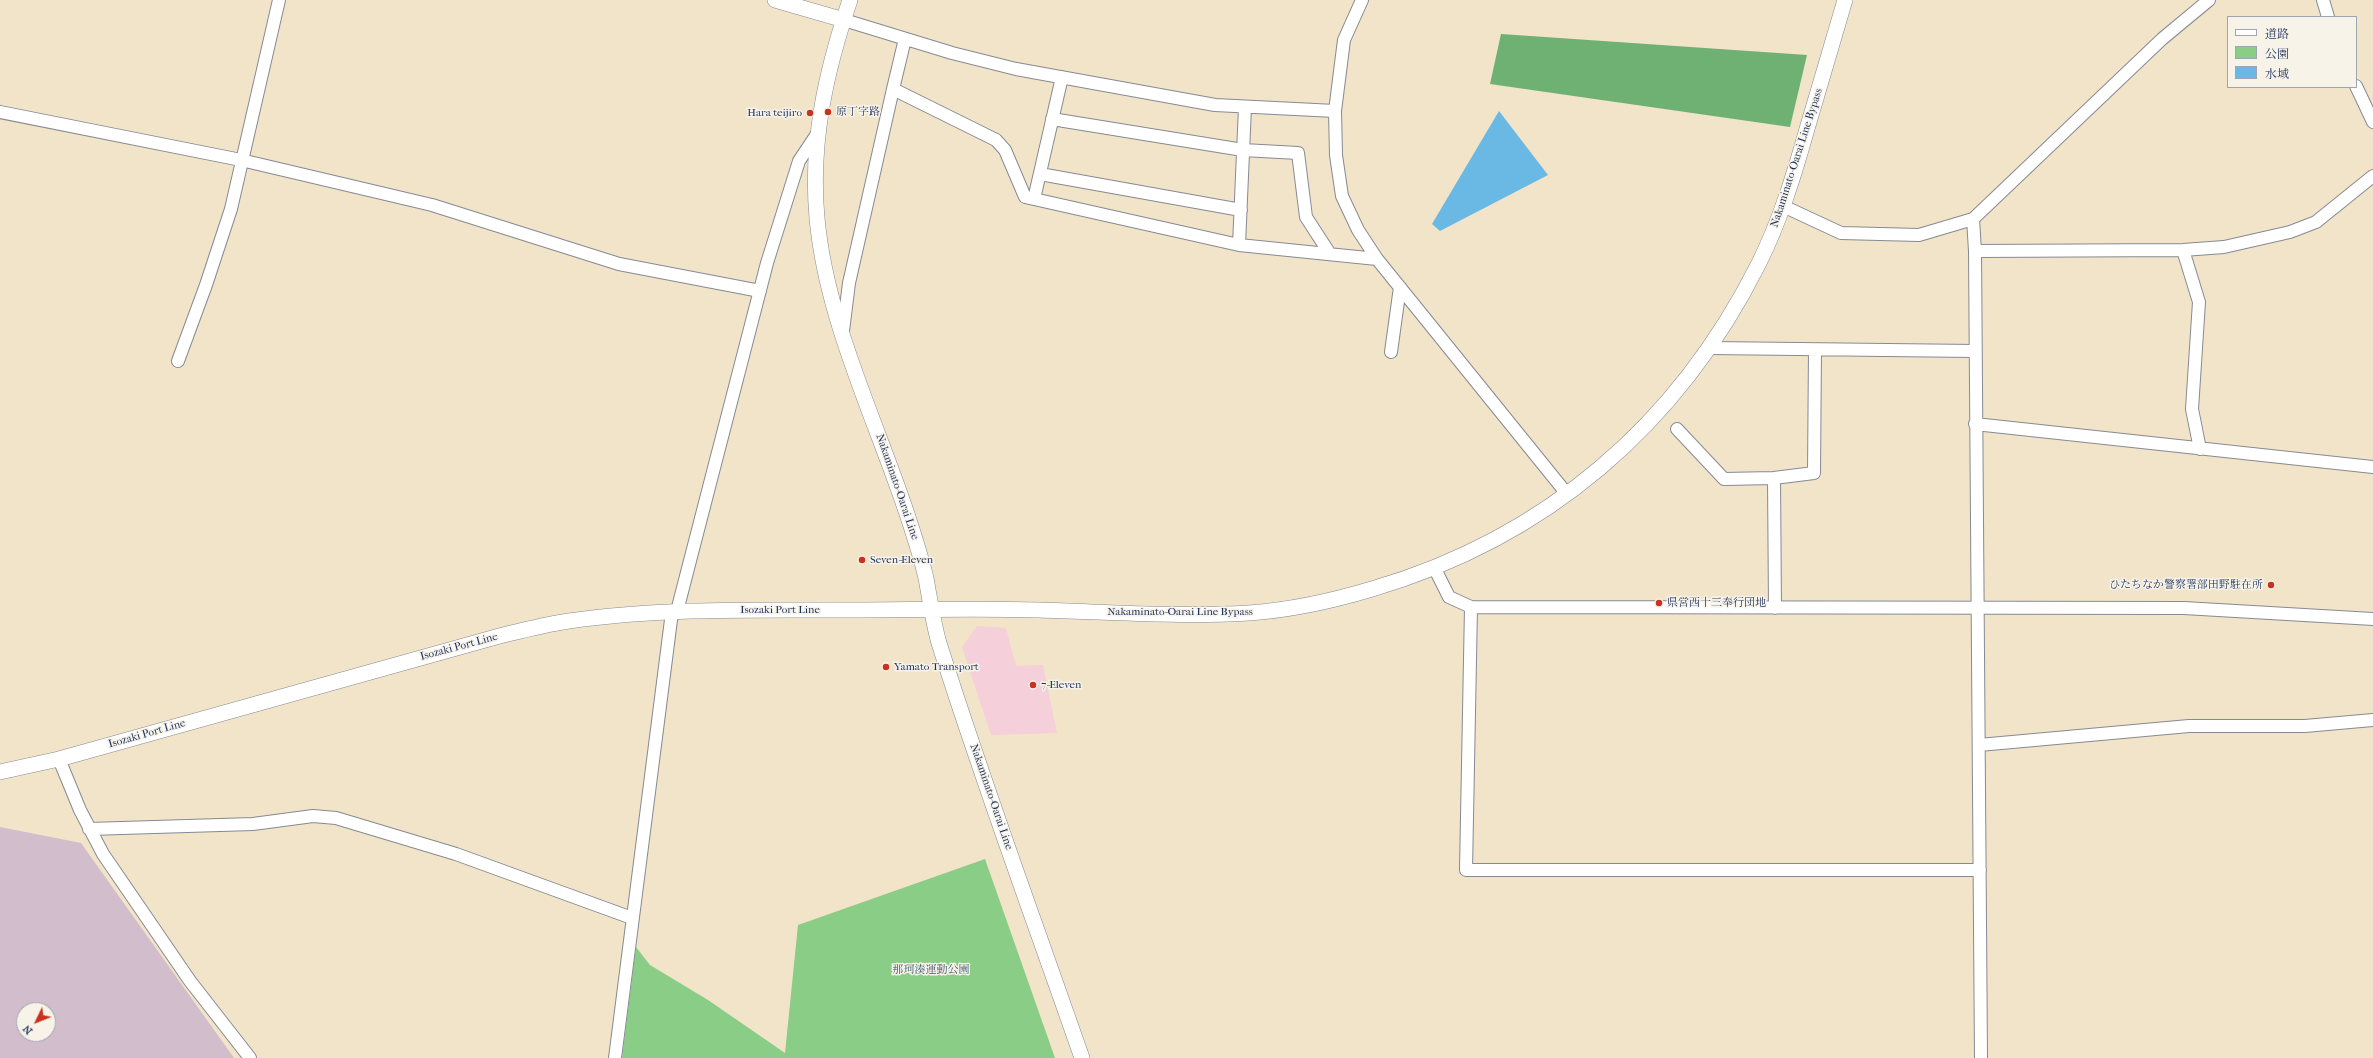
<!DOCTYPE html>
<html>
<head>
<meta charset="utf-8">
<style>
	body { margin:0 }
	#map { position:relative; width:2373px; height:1058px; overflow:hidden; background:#f1e4c8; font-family:"IM FELL French Canon","Noto Serif JP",serif }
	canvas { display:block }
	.legend { position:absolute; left:2227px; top:16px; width:130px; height:72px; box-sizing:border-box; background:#f7f3e8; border:1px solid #9fa5b1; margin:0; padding:5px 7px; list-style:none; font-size:12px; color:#1b2f5e }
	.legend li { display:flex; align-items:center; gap:8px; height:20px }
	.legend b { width:20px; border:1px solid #9fa5b1 }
	.north { position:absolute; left:16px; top:1002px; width:40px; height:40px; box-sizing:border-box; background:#f7f3e8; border:1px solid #9fa5b1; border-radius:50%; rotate:227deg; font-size:11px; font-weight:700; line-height:16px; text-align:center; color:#1b2f5e }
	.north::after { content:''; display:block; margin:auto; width:14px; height:18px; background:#c8321e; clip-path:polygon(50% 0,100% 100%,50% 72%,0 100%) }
</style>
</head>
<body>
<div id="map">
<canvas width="2373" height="1058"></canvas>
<ul class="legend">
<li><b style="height:5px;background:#fff"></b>道路</li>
<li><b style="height:11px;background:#8acd86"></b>公園</li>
<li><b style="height:11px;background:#6ab8e4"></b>水域</li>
</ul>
<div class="north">N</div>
</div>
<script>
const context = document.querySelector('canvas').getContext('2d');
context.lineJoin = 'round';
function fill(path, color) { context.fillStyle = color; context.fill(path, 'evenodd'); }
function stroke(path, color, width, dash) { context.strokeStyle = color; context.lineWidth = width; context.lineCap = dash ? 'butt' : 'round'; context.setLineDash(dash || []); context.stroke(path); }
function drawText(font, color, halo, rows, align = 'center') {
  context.font = font + ' "IM FELL French Canon","Noto Serif JP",serif'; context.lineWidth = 3; context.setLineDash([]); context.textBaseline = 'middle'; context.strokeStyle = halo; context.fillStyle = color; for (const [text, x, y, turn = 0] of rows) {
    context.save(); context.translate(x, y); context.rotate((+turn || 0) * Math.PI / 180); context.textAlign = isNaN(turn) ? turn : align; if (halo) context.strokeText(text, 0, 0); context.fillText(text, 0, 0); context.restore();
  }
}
fill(new Path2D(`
	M977 626 1006 628 1016 666 1043 665 1057 733 991 735 962 647Z`), '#f5cfd9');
fill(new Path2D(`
	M0 827 81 843 234 1058H0ZM24 1010H48V1034H24Z`), '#d1bdcb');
fill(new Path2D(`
	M985 859 1055 1058H622L636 947 650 965 708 1000 785 1053 798 925Z`), '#8acd86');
fill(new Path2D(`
	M1501 34 1807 55 1790 127 1490 84Z`), '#6fb073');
fill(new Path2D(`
	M1499 111 1548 175 1440 231 1432 224Z`), '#6ab8e4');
const minor = new Path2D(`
	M1362 0 1344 40 1335 111 1336 155 1342 196 1358 230 1377 259 1567 494
	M2323 0 2328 17
	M844 20 952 53 1016 69 1215 105 1335 111
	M905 39 893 89 996 140 1005 150 1025 197 1239 245 1377 259
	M2356 86 2373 122
	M0 112 241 160 432 205 619 264 760 291
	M1052 119 1243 150 1298 153 1306 217 1330 254
	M1040 174 1241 210
	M1034 199 1062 77
	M1783 206 1841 233 1919 235 1973 219
	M1239 245 1245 107
	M2183 250 2199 302 2192 409 2200 449
	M1975 251 2183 250 2224 247 2290 232 2316 222 2373 176
	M843 331 849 283 893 89
	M1710 348 1975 351
	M1391 352 1400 287
	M178 361 206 285 231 209 279 0
	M1975 424 2373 467
	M1677 429 1724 479 1774 478
	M1435 569 1449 597 1471 607 2184 608 2373 619
	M1471 607 1466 870H1980
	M1775 608 1774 478 1814 473 1815 350
	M677 611 767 263 799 161 817 134
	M1979 745 2189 726H2305L2373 720
	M59 759 80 810 103 854 190 981 250 1058
	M89 829 253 824 313 816 336 818 456 854 632 918
	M615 1058 672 612
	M1981 1058C1980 789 1976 520 1975 251L1973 219 2162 39 2209 0`);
const major = new Path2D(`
	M775 0 844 20
	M850 0C826 71 810 142 817 218 826 319 875 418 907 514 914 535 921 557 926 578 930 600 933 622 939 643 983 783 1034 920 1082 1058
	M0 772 59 759 503 635C525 630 547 624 569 621 660 608 754 610 846 610 910 610 975 608 1039 610 1109 612 1179 617 1249 613 1291 610 1332 601 1372 589 1546 538 1678 425 1759 263 1780 221 1794 175 1807 129 1820 86 1832 43 1845 0`);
stroke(minor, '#868a93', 14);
stroke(major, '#868a93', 16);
stroke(minor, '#fff', 12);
stroke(major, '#fff', 15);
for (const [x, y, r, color] of [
	[828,112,4,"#c8321e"],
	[810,113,4,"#c8321e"],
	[862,560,4,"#c8321e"],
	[2271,585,4,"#c8321e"],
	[1659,603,4,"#c8321e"],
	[886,667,4,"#c8321e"],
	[1033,685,4,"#c8321e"]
]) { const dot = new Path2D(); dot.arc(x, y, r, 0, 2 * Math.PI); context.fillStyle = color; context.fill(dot); stroke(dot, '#f7f3e8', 1.5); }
drawText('11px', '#1b2f5e', '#f7f3e8', [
	["原丁字路",836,112],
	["Hara teijiro",802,113,"right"],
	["Seven-Eleven",870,560],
	["ひたちなか警察署部田野駐在所",2263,585,"right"],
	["県営西十三奉行団地",1667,603],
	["Yamato Transport",894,667],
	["7-Eleven",1041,685]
], 'left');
drawText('11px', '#1b2f5e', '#f7f3e8', [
	["Nakaminato-Oarai Line Bypass",1797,158,-72],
	["Nakaminato-Oarai Line",897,487,71],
	["Isozaki Port Line",780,610],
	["Nakaminato-Oarai Line Bypass",1180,612],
	["Isozaki Port Line",459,647,-15],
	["Isozaki Port Line",147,734,-16],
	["Nakaminato-Oarai Line",991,797,71]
]);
drawText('11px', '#375668', '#f7f3e8', [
	["那珂湊運動公園",931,970]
]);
</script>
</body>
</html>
